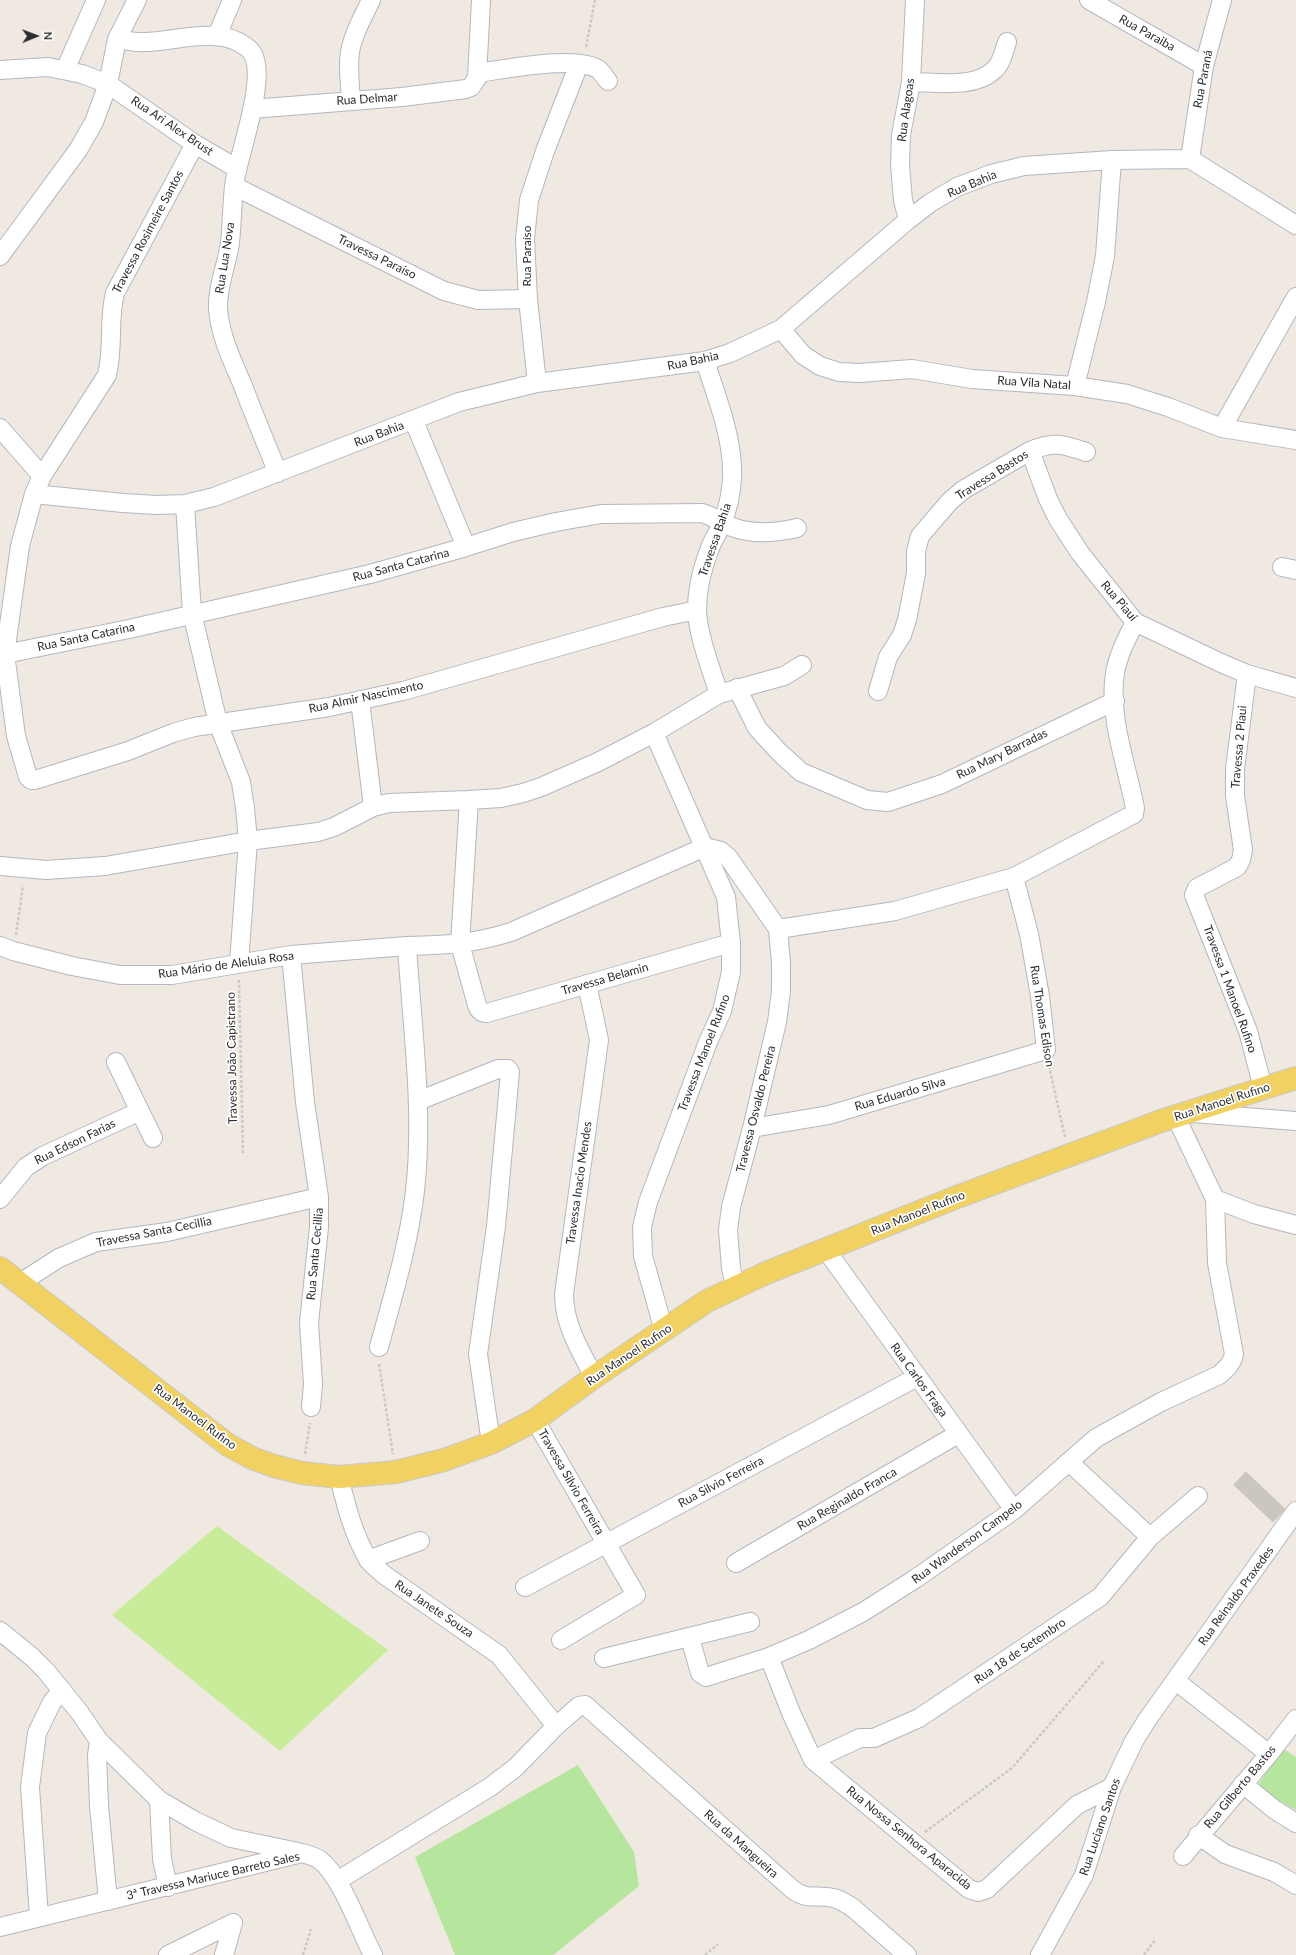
<!DOCTYPE html>
<html>
<head>
<meta charset="utf-8">
<style>
	body { margin:0 }
	#map { position:relative; width:1296px; height:1955px; overflow:hidden; background:#efe9e1; font-family:Lato,sans-serif }
	canvas { display:block }
	.north { position:absolute; left:16px; top:16px; width:40px; height:40px; -webkit-text-stroke:3px #fff; paint-order:stroke; rotate:89deg; font-size:11px; font-weight:700; line-height:16px; text-align:center; color:#2e2e2e }
	.north::after { content:''; display:block; margin:auto; width:14px; height:18px; background:#2e2e2e; clip-path:polygon(50% 0,100% 100%,50% 72%,0 100%) }
</style>
</head>
<body>
<div id="map">
<canvas width="1296" height="1955"></canvas>
<div class="north">N</div>
</div>
<script>
const context = document.querySelector('canvas').getContext('2d');
context.lineJoin = 'round';
function fill(path, color) { context.fillStyle = color; context.fill(path, 'evenodd'); }
function stroke(path, color, width, dash) { context.strokeStyle = color; context.lineWidth = width; context.lineCap = dash ? 'butt' : 'round'; context.setLineDash(dash || []); context.stroke(path); }
function drawText(font, color, halo, rows, align = 'center') {
  context.font = font + ' Lato,sans-serif'; context.lineWidth = 3.5; context.setLineDash([]); context.textBaseline = 'middle'; context.strokeStyle = halo; context.fillStyle = color; for (const [text, x, y, turn = 0] of rows) {
    context.save(); context.translate(x, y); context.rotate((+turn || 0) * Math.PI / 180); context.textAlign = isNaN(turn) ? turn : align; if (halo) context.strokeText(text, 0, 0); context.fillText(text, 0, 0); context.restore();
  }
}
fill(new Path2D(`
	M1282 1748 1296 1757V1810L1256 1788Z
	M578 1765 634 1852 639 1886 553 1955H455L415 1857Z`), '#b6e59e');
fill(new Path2D(`
	M217 1526 388 1650 280 1751 112 1615Z`), '#c9ec9a');
const building = new Path2D(`
	M1246 1472 1285 1509 1273 1522 1234 1485Z`);
fill(building, '#cbc7bf');
stroke(building, '#cbc5ba', 1);
const minor = new Path2D(`
	M1089 0 1204 66
	M217 36 232 0
	M117 39C126 40 135 43 144 42 177 42 221 24 249 49 272 69 237 157 234 186 232 205 232 224 230 243 227 265 217 286 218 309 220 336 233 362 243 386 254 415 266 444 278 473
	M0 70 48 67 82 74 108 84 195 144 236 168
	M65 70 96 0
	M478 73C506 69 574 55 598 69 602 72 605 78 608 81
	M911 82C936 82 975 89 994 70 1002 63 1004 51 1007 42
	M351 100C350 83 347 64 351 47 355 30 364 15 371 0
	M252 109 402 97 466 89 471 87 477 78 481 0
	M195 144 115 293C108 320 114 347 107 375L42 476 34 494 20 546 5 654 16 736 28 777 31 780H35L128 751 173 733 194 727 329 707 403 691 663 617 697 610
	M1190 159 1204 66 1222 0
	M234 186 444 291 478 300 528 299
	M908 220 903 200 900 165 901 135 911 82 915 0
	M0 256 78 150 94 122 108 84 117 39 137 0
	M781 329 803 355 820 366 839 372 859 373 912 369 972 379 1075 386 1127 394 1168 407 1222 428 1296 440
	M705 361C717 398 734 440 732 479 731 494 728 509 722 523 719 532 713 539 710 548 703 566 697 589 697 610 698 636 711 669 719 694
	M537 383 528 299 525 239 529 200 545 151 579 64
	M1075 386 1096 302 1105 256 1112 160
	M414 421 466 547
	M0 428 42 476
	M1222 428 1296 297
	M1030 451 1048 499 1058 519 1080 553 1135 622 1221 663 1247 674 1296 688
	M34 494 123 503 157 505 185 504 214 497 459 402 537 383 705 361 730 353 781 329 908 220 930 203 957 187 991 174 1024 166 1112 160 1190 159 1296 225
	M185 504 192 613 218 723 241 782 245 808 248 841 239 963
	M1282 567 1296 570
	M0 653 5 654 129 629 370 574 466 547 513 532 556 522 601 514 702 513C713 516 721 523 732 527 753 535 775 533 797 528
	M1247 674 1235 769V796L1243 850 1241 860 1237 867 1197 888 1194 895 1248 1031 1263 1088
	M737 688 757 728 780 753 801 772 867 800 888 802 942 784 1115 701
	M878 691 888 657 902 635 907 620 916 573V551L920 536 950 501 963 490 1030 451C1053 441 1063 444 1086 452
	M360 700 373 807
	M654 733 726 897 731 943V972L722 1011 708 1042 648 1202 642 1227 643 1256 664 1331
	M469 800 460 944 477 1005C479 1011 481 1013 487 1013L731 943
	M0 866 46 870 105 866 248 841 318 832 334 827 373 807 389 803 469 800 501 798 523 793 541 787 598 762 654 733 719 694 784 676 802 665
	M0 946 13 951 72 966 120 975H172L291 955 407 946
	M291 955 305 1102 319 1197V1227L309 1323 313 1384 311 1407
	M587 984 599 1040 564 1294C564 1325 580 1350 594 1377
	M116 1062 153 1138
	M418 1101 498 1069H508L510 1072 496 1226 478 1354 491 1443
	M1193 1113 1296 1121
	M752 1128 829 1115 1046 1050 1040 996 1029 934 1014 877
	M0 1199 26 1167 43 1156 140 1111
	M1215 1199 1254 1214 1296 1225
	M826 1250 1014 1510
	M20 1283 59 1258 96 1242 167 1232 319 1197
	M735 1287 731 1268 728 1230 731 1207 752 1128 777 1022 781 991V963L778 929
	M379 1347C393 1296 409 1243 415 1191 424 1110 412 1027 407 946 446 945 473 944 511 932L705 847 721 851 728 857 778 929 895 911 1014 877 1134 814 1135 808C1127 766 1108 716 1115 673 1118 655 1127 638 1135 622
	M535 1420 636 1595 561 1640
	M1069 1462 1150 1537
	M339 1477C346 1505 353 1534 368 1559 371 1564 378 1569 383 1574L499 1655 556 1726
	M368 1560 420 1541
	M736 1563 958 1434
	M525 1587 917 1377
	M0 1631 32 1657 46 1671 80 1713 99 1741 159 1800 162 1859 168 1887
	M690 1638 700 1673 706 1677 769 1657 809 1640 863 1612 915 1579 1014 1510 1096 1438 1161 1402 1219 1375C1227 1368 1232 1364 1234 1354L1217 1263 1215 1199 1176 1117
	M769 1657 792 1715 813 1760 969 1889 978 1892 987 1889 1077 1805 1112 1787
	M604 1658 750 1622
	M1176 1681 1269 1754
	M99 1741 97 1755 99 1806 108 1901
	M813 1760 860 1738H874L919 1718 1100 1597 1150 1537 1198 1496
	M1243 1784 1275 1810 1296 1823
	M159 1800 195 1821 231 1838 298 1852
	M1198 1835 1225 1854 1274 1872 1296 1885
	M1183 1856 1269 1754 1296 1719
	M337 1881 490 1787 515 1768 556 1726 579 1706 585 1705 792 1889C807 1901 816 1894 833 1898 840 1899 847 1904 853 1908L907 1955
	M39 1917 30 1787 37 1733 52 1702 62 1690
	M0 1927 302 1853C309 1855 314 1856 320 1860 341 1876 360 1930 373 1955
	M168 1955 233 1923
	M224 1955 233 1923
	M1040 1955 1084 1875 1112 1787 1134 1741 1147 1720 1296 1511`);
const major = new Path2D(`
	M0 1268 228 1445 252 1458 274 1466 302 1473 339 1477 396 1472 444 1460 491 1443 535 1420 594 1377 707 1301 766 1273 957 1197 1161 1121 1296 1078`);
stroke(minor, '#b4b7c1', 20);
stroke(major, '#c9c9c9', 24);
stroke(new Path2D(`
	M586 47 595 0
	M16 935 23 885
	M239 980 243 1153
	M1049 1066 1065 1137
	M379 1364 393 1454
	M305 1454 310 1423
	M925 1832 1012 1768 1104 1661
	M303 1955 311 1929
	M705 1955 718 1944
	M1144 1955 1155 1940`), '#c9c9c9', 2.5, [3, 2]);
stroke(minor, '#fff', 18);
stroke(major, '#f2d163', 22);
drawText('12px', '#2e2e2e', '#fff', [
	["Rua Paraiba",1147,33,29],
	["Rua Paraná",1203,79,-79],
	["Rua Delmar",367,99,-4],
	["Rua Alagoas",906,110,-82],
	["Rua Ari Alex Brust",172,126,34],
	["Rua Bahia",972,184,-23],
	["Travessa Rosimeire Santos",148,232,-62],
	["Rua Paraíso",527,256,-90],
	["Travessa Paraíso",377,257,26],
	["Rua Lua Nova",225,258,-81],
	["Rua Bahia",693,361,-12],
	["Rua Vila Natal",1034,383,4],
	["Rua Bahia",379,434,-21],
	["Travessa Bastos",992,475,-32],
	["Travessa Bahia",715,540,-71],
	["Rua Santa Catarina",401,565,-15],
	["Rua Piauí",1119,601,49],
	["Rua Santa Catarina",86,637,-12],
	["Rua Almir Nascimento",366,697,-12],
	["Travessa 2 Piaui",1239,747,-85],
	["Rua Mary Barradas",1002,754,-26],
	["Rua Mário de Aleluia Rosa",226,965,-8],
	["Travessa Belamin",605,979,-16],
	["Travessa 1 Manoel Rufino",1230,989,70],
	["Rua Thomas Edison",1042,1016,81],
	["Travessa Manoel Rufino",704,1053,-69],
	["Travessa João Capistrano",232,1058,-91],
	["Rua Eduardo Silva",900,1094,-16],
	["Rua Manoel Rufino",1222,1102,-18],
	["Travessa Osvaldo Pereira",756,1109,-76],
	["Rua Edson Farias",75,1142,-26],
	["Travessa Inacio Mendes",579,1183,-82],
	["Rua Manoel Rufino",918,1213,-22],
	["Travessa Santa Cecillia",154,1232,-11],
	["Rua Santa Cecillia",315,1254,-85],
	["Rua Manoel Rufino",629,1355,-34],
	["Rua Carlos Fraga",919,1380,54],
	["Rua Manoel Rufino",195,1417,37],
	["Travessa Silvio Ferreira",571,1482,60],
	["Rua Silvio Ferreira",721,1482,-28],
	["Rua Reginaldo Franca",847,1499,-30],
	["Rua Wanderson Campelo",967,1542,-36],
	["Rua Reinaldo Praxedes",1236,1596,-54],
	["Rua Janete Souza",434,1609,34],
	["Rua 18 de Setembro",1020,1651,-34],
	["Rua Gilberto Bastos",1240,1787,-50],
	["Rua Luciano Santos",1100,1827,-71],
	["Rua Nossa Senhora Aparacida",909,1838,39],
	["Rua da Mangueira",741,1844,42],
	["3ª Travessa Mariuce Barreto Sales",213,1876,-13]
]);
</script>
</body>
</html>
